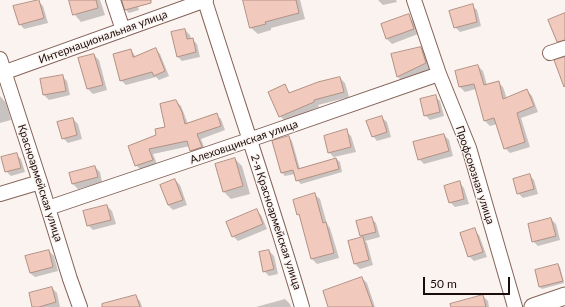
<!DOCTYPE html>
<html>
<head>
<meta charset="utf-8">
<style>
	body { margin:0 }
	#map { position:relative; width:565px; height:307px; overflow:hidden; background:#fbf3f0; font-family:Lato,sans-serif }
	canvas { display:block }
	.scale { position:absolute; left:423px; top:277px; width:87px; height:18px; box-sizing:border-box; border:2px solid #1a0d09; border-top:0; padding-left:5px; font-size:12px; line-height:14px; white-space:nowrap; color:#1a0d09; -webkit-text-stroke:3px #fbf3f0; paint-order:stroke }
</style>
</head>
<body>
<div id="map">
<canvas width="565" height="307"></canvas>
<div class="scale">50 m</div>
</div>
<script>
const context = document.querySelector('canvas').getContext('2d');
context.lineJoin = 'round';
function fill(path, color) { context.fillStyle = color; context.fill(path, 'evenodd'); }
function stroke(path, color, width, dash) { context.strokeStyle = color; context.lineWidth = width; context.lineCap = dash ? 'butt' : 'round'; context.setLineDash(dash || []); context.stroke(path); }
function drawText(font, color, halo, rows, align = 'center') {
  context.font = font + ' Lato,sans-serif'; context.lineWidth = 3; context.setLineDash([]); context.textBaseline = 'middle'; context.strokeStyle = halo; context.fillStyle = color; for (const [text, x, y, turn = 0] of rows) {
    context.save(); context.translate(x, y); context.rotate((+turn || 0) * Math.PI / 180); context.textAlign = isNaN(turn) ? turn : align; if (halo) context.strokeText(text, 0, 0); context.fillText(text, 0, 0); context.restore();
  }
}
fill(new Path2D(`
	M70 0H100L105 15 81 22 74 14Z
	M123 0H136L139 10 129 13 126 10Z
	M249 0H300L305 19 271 28V30L258 34 251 28 244 1Z
	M378 0H396L397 2 383 5Z
	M38 1 43 6 48 23 24 29 20 24Z
	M472 6 477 10 481 26 460 32 455 27Z
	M408 16 413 21 418 34 392 44 387 39 382 25Z
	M185 30 190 35 191 39H192L197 44 200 57 182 61 177 56Z
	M420 48 428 55 433 71 405 84 398 77 392 55Z
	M155 49 160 54 169 76 159 80 156 77 126 85 121 80 131 50 136 57Z
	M94 55 99 60 107 90 93 94 88 89 80 59Z
	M478 66 483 71 487 85 498 82 503 87 507 99 527 90 532 96 538 112 521 118 530 147 510 153 505 148 497 124 490 126 485 121 476 89 465 92 460 87 456 72Z
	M62 76 67 81 70 95 49 100 44 95Z
	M340 78 345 83 349 97 318 105 319 107 285 121 280 116 284 85 291 94Z
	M0 96 6 103 11 120 0 123Z
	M435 96 440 101 444 116 430 120 425 115Z
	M176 101 181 106 188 124 216 115 221 119 225 130 201 139 206 152 196 155 191 150 190 146 153 154 157 164 141 170 136 165 157 136 167 128Z
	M382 118 387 122 391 137 377 141 373 136Z
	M73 119 78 124 82 139 68 143 63 138Z
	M346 131 351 136 356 152 334 157 340 162 342 172 301 184 297 180 295 174 285 176 282 173 289 137 292 141 300 169 335 159 329 152Z
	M444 135 449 140 453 156 424 164 419 159Z
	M16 154 21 159 25 172 11 176 6 171Z
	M235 159 242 166 250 194 231 199 224 192Z
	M95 167 100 172 102 182 78 189 73 184Z
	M529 175 534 180 538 194 523 198 518 193Z
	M175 180 180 185 187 205 173 210 168 205 161 185Z
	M460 183 464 188 469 204 455 207 450 202Z
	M315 195 320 199 327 224 330 228 339 258 317 264 312 259 301 218 298 214Z
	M107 206 112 211 116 224 93 230 88 225Z
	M256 210 261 215 267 229 238 241 233 236Z
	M371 218 376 223 380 237 365 241 367 243 373 265 360 269 355 264 363 238 361 236Z
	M551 219 556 224 560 240 538 246 533 241Z
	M474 230 479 235 487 257 474 261 469 256Z
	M49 251 54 256 58 271 35 277 30 273Z
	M269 251 274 256 278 274 269 276 264 271Z
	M558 265 560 267 564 283 542 289 540 287 536 271Z
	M362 278 367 283 375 307H329Z
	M52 288 57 293 60 307H33Z
	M135 296 140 301 142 307H116Z
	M483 296 488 301 489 307H462Z
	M285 299 290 304 291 307H256Z`), '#0003');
const building = new Path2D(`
	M39 0 44 18 19 25 13 6Z
	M69 0H96L98 8 73 15Z
	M122 0H151V3L125 10Z
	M243 0H296L299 13 265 22 266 24 250 28Z
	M473 4 477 22 454 28 449 11Z
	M565 13V40L557 42 548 20Z
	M409 14 414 29 386 39 381 24Z
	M185 29 187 39 193 38 196 52 177 57 171 32Z
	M421 47 426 63 397 77 391 54Z
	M156 48 165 71 154 76 152 72 120 81 113 54 131 49 133 57Z
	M94 54 103 85 87 89 78 58Z
	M565 57V86L564 87 554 60Z
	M478 65 484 85 499 81 503 99 527 89 534 106 517 113 525 142 504 149 494 118 484 121 474 84 459 87 455 71Z
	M63 75 66 91 43 95 40 79Z
	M340 77 344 92 314 100V102L279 117 268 92 285 84 289 93 318 82Z
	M436 95 440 112 424 116 420 99Z
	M176 100 182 112 185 124 217 113 221 126 197 134 202 147 190 151 187 141 149 149 153 160 135 166 128 146 156 135 155 129 165 127 160 104Z
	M382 116 387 132 372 137 366 121Z
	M73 118 77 135 62 139 57 122Z
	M347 129 351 147 328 153 324 136Z
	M444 134 449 151 418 160 413 142Z
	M289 136 298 169 336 158 339 169 296 181 293 170 281 173 272 141Z
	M17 153 21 168 5 172 1 157Z
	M235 158 243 186 223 192 215 164Z
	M95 166 98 177 72 184 69 173Z
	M530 174 534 189 517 194 513 179Z
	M175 179 183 200 168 205 160 185Z
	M460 181 464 199 449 203 444 186Z
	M315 193 323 223 326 222 334 253 311 259 299 214 297 215 293 200Z
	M107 205 111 220 87 226 83 211Z
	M257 209 263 224 232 237 226 222Z
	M372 217 376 232 360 236 356 221Z
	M551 218 556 236 532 242 528 224Z
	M475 228 483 252 468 257 460 233Z
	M363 237 369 260 354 264 348 241Z
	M49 250 53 267 30 273 25 256Z
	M269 250 274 269 263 272 259 252Z
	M558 264 563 281 539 287 535 270Z
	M362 277 373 307H328L323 291Z
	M52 287 56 302 39 307H32L29 293Z
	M136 295 140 307H102V304Z
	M483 295 486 307H451L450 304Z`);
fill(building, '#f1cabd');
stroke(building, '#b39083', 1);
const minor = new Path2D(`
	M113 0 123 30
	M414 0 439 74 469 148 515 307
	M205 1C237 103 272 204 302 307
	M550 53 565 48
	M0 59 40 182 70 279 80 307
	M0 74 206 0
	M0 194 40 182
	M48 208 249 140 439 74`);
const tertiary = new Path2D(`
	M533 307 565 296`);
stroke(minor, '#856358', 16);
stroke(tertiary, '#856358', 19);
stroke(minor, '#fff', 14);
stroke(tertiary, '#fff', 17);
drawText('11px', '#1a0d09', '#fbf3f0', [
	["Интернациональная улица",103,37,-20],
	["Алеховщинская улица",244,142,-19],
	["Профсоюзная улица",475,175,72],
	["Красноармейская улица",40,183,72],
	["2-я Красноармейская улица",276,222,72]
]);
</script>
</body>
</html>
